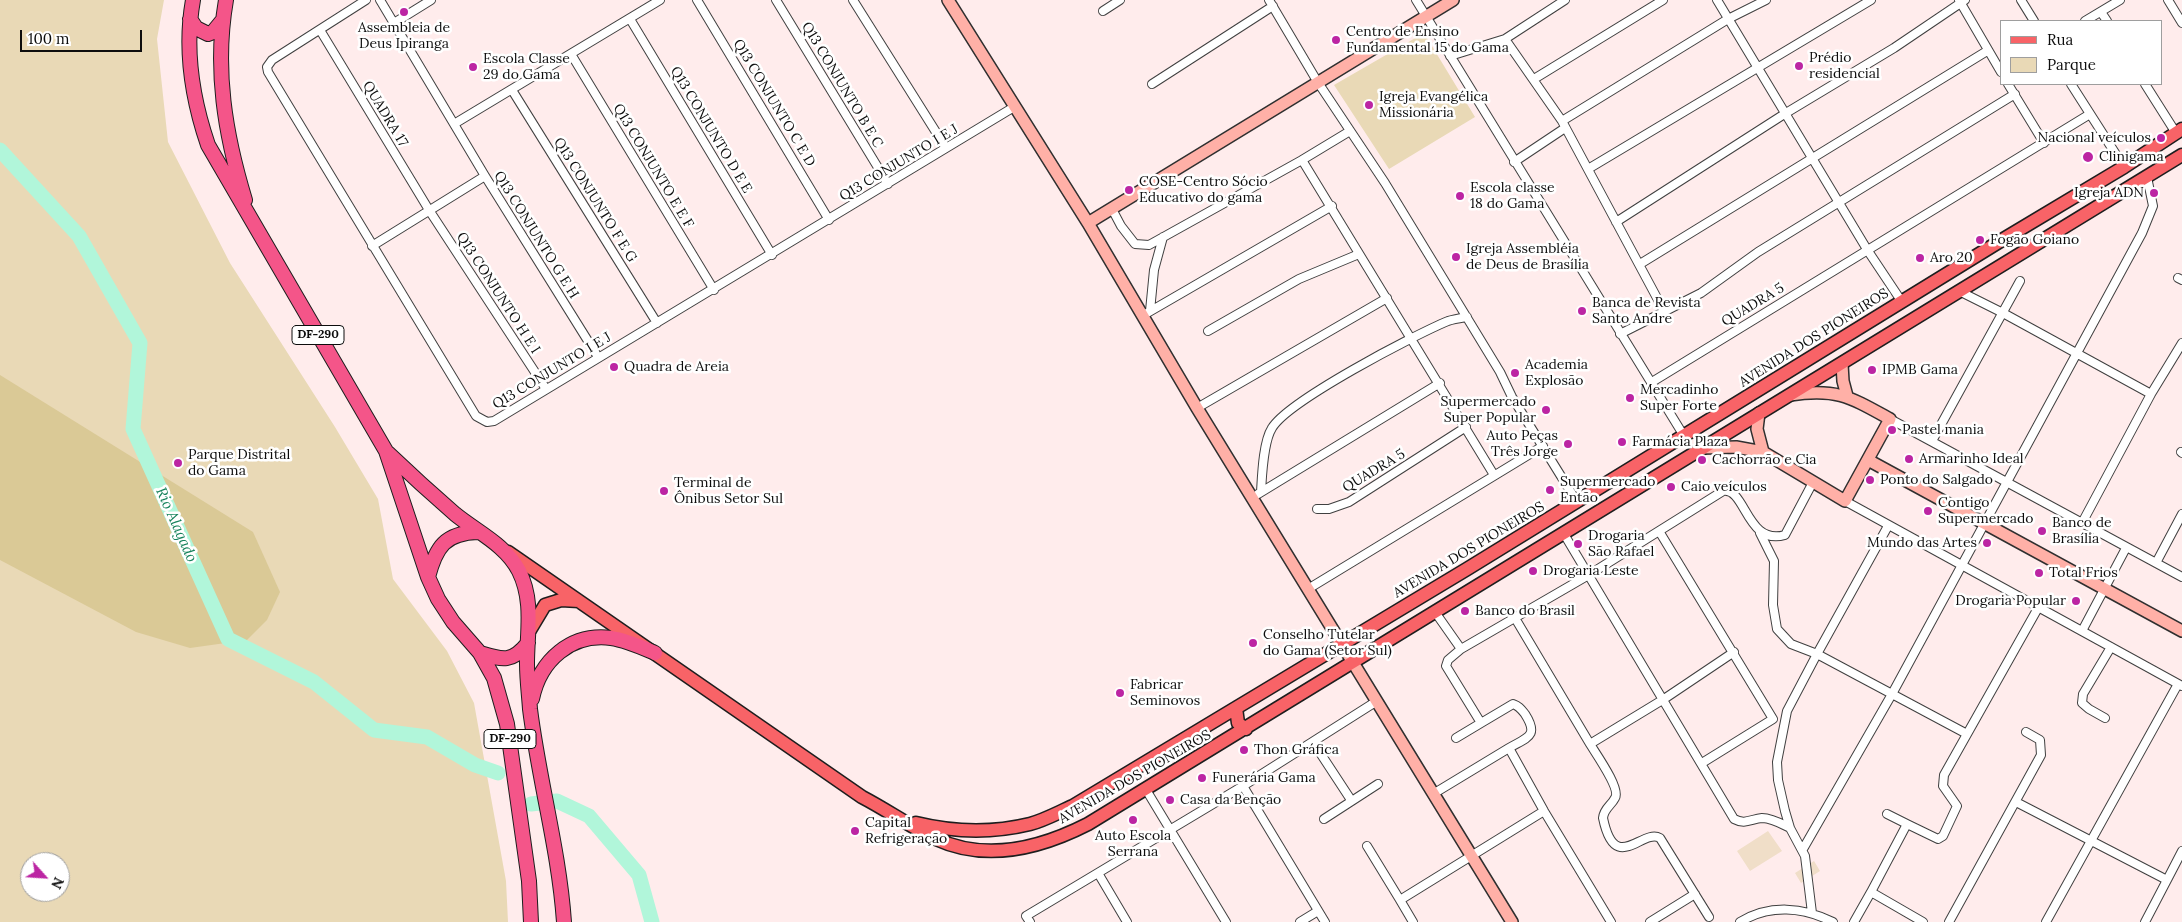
<!DOCTYPE html>
<html>
<head>
<meta charset="utf-8">
<style>
	body { margin:0 }
	#map { position:relative; width:2182px; height:922px; overflow:hidden; background:#ffecec; font-family:Lora,serif }
	canvas { display:block }
	.legend { position:absolute; left:2000px; top:20px; width:162px; height:65px; box-sizing:border-box; background:#fff; border:1px solid #9e9e9e; margin:0; padding:6px 9px; list-style:none; font-size:15px; color:#0d0d0d }
	.legend li { display:flex; align-items:center; gap:10px; height:25px }
	.legend b { width:25px; border:1px solid #9e9e9e }
	.north { position:absolute; left:20px; top:852px; width:50px; height:50px; box-sizing:border-box; background:#fff; border:1px solid #9e9e9e; border-radius:50%; rotate:116deg; font-size:14px; font-weight:700; line-height:20px; text-align:center; color:#0d0d0d }
	.north::after { content:''; display:block; margin:auto; width:18px; height:22px; background:#bc25a3; clip-path:polygon(50% 0,100% 100%,50% 72%,0 100%) }
	.scale { position:absolute; left:20px; top:30px; width:122px; height:22px; box-sizing:border-box; border:2px solid #0d0d0d; border-top:0; padding-left:6px; font-size:15px; line-height:18px; white-space:nowrap; color:#0d0d0d; -webkit-text-stroke:4px #fff; paint-order:stroke }
</style>
</head>
<body>
<div id="map">
<canvas width="2182" height="922"></canvas>
<ul class="legend">
<li><b style="height:6px;background:#f86367"></b>Rua</li>
<li><b style="height:14px;background:#e9d9b6"></b>Parque</li>
</ul>
<div class="north">N</div>
<div class="scale">100 m</div>
</div>
<script>
const context = document.querySelector('canvas').getContext('2d');
context.lineJoin = 'round';
function fill(path, color) { context.fillStyle = color; context.fill(path, 'evenodd'); }
function stroke(path, color, width, dash) { context.strokeStyle = color; context.lineWidth = width; context.lineCap = dash ? 'butt' : 'round'; context.setLineDash(dash || []); context.stroke(path); }
function drawText(font, color, halo, rows, align = 'center') {
  context.font = font + ' Lora,serif'; context.lineWidth = 5; context.setLineDash([]); context.textBaseline = 'middle'; context.strokeStyle = halo; context.fillStyle = color; for (const [text, x, y, turn = 0] of rows) {
    context.save(); context.translate(x, y); context.rotate((+turn || 0) * Math.PI / 180); context.textAlign = isNaN(turn) ? turn : align; if (halo) context.strokeText(text, 0, 0); context.fillText(text, 0, 0); context.restore();
  }
}
fill(new Path2D(`
	M0 0H164L157 39 168 142 230 263 335 427 378 499 393 579 447 651 474 703 506 881 508 922H0ZM30 862H60V892H30Z
	M1424 33 1475 117 1389 169 1334 85Z`), '#e9d9b6');
fill(new Path2D(`
	M0 375 253 532 280 592 267 620 247 640 190 648 136 632 0 560Z`), '#dac996');
fill(new Path2D(`
	M1768 831 1782 851 1750 871 1737 851Z
	M1814 861 1820 871 1801 883 1795 873Z`), '#f0dec8');
stroke(new Path2D(`
	M0 150 79 236 140 343 133 429 228 639 314 682 374 730 427 737 475 765 498 773
	M531 804 557 801 589 816 639 875 652 922`), '#b1f6da', 15);
const street = new Path2D(`
	M366 0 272 60 267 67 268 72 476 416 487 422 494 421 1014 107
	M380 0 485 176 598 357
	M697 0 829 220
	M776 0 888 184
	M853 0 946 148
	M1269 0 1317 81 1385 183 1500 372 1512 397 1577 502
	M1416 0 1684 436
	M1717 0 1868 251 1902 302
	M1959 0 2001 72
	M2021 0 2034 21
	M2168 0 2182 23
	M1103 11 1120 0
	M2101 12 2107 21
	M630 19 772 255
	M2085 21 2120 0
	M394 23 431 0
	M320 30 429 210 546 389
	M1505 39 1562 121 1664 311
	M571 54 714 290
	M1450 56 1505 39 1565 0
	M1534 79 1663 0
	M1152 84 1273 6
	M2008 84 2044 143
	M2071 84 2124 167
	M2145 84 2176 133
	M512 90 657 323
	M1562 121 1728 19 1766 0
	M454 124 660 0
	M1302 160 1494 475
	M1514 162 1565 128
	M1588 169 1871 0
	M1112 209 1121 226 1135 244 1149 245 1302 160 1350 131
	M1616 222 1786 113 1894 48 1965 0
	M372 246 485 176
	M1640 264 1987 51
	M2178 278 2182 280
	M1959 291 2003 313 2151 394 2182 343
	M1150 311 1154 270 1163 237
	M1142 316 1332 206
	M1208 331 1299 279 1359 254
	M1620 334 1701 293 1758 252 2015 94
	M1652 382 2090 114
	M1197 408 1387 298
	M1890 419 2182 577
	M1932 441 2020 281
	M2181 452 2182 453
	M1261 492C1262 476 1263 442 1272 428 1288 401 1414 335 1448 321 1454 319 1461 318 1467 317
	M1258 494 1440 383
	M1845 501 2182 686
	M1317 509H1329L1349 502 1466 427
	M2082 523 2151 394
	M1659 531 1773 719 1702 763
	M1760 533 1774 561 1773 605 1777 629 1791 644 1817 654 1888 526
	M1564 534 1734 819C1745 825 1751 819 1762 818 1772 818 1782 824 1790 828
	M2156 563 2182 514
	M1308 589 1543 446
	M1435 612 1461 649
	M1515 618 1590 744 1664 699 1734 652
	M2082 631 2126 548
	M2105 718 2089 709 2082 703 2083 694 2111 647
	M1481 723 1513 704C1519 706 1521 709 1525 714 1539 736 1528 737 1509 748L1544 811 1611 922
	M1456 738 1481 723 1446 666 1448 660 1461 649 1587 576 1723 491C1746 487 1746 546 1785 535L1812 484
	M1313 742 1351 800
	M1590 744C1596 754 1621 789 1615 798 1611 806 1604 808 1603 818 1615 876 1642 828 1660 838L1709 917
	M1243 786 1325 922
	M1145 788 1226 922
	M1433 794 1509 748
	M2016 802 2167 880 2182 851
	M1887 814 1907 824
	M1324 819 1378 784
	M1367 846 1400 900 1544 811
	M1803 849 1892 694 2142 233 2153 206 2147 177
	M1098 873 1127 922
	M1871 892 1907 824 1938 839 1943 836 1957 806 1943 786 1944 775 2038 608
	M1400 900 1413 922
	M1812 913 1805 856 1790 828 1785 811 1778 780 1777 762 1787 711 1817 654 1967 734
	M1030 922 1026 916 1243 786 1377 701
	M1300 922 1318 911
	M1650 922 1695 894
	M1740 922C1770 904 1803 907 1833 922
	M1854 922 1871 892 1923 922
	M1949 922 2041 755 2040 740 2026 732
	M2046 922 2178 684
	M2145 922 2167 880`);
const secondary = new Path2D(`
	M948 0 1088 223 1197 408 1512 922
	M1088 223 1453 0
	M1842 364 1843 381 1847 396
	M1759 413 1757 429 1763 452
	M1703 448 1736 447 1763 452 1845 501 1890 419C1850 397 1837 388 1790 395
	M1868 460 2182 631`);
const primary = new Path2D(`
	M508 552 862 797C887 810 911 827 936 839 986 862 1041 848 1088 824L2182 155
	M530 630 545 605 561 600 579 601
	M1236 708 1238 723 1246 729
	M916 823C953 832 993 833 1030 824 1045 820 1059 812 1073 806L1467 569 2002 240 2124 167 2182 129`);
const highway = new Path2D(`
	M193 0C184 50 192 98 208 145L386 451 428 577 438 599 453 622 480 653 494 678 507 724 529 881 531 922
	M226 0C214 69 225 134 245 200
	M190 19 196 28 208 34 213 32 222 21
	M388 453C410 474 432 494 455 514 477 532 506 545 519 571 534 601 527 632 527 664 527 679 529 694 530 709 539 781 559 850 564 922
	M428 577C436 547 445 533 478 532
	M480 653C503 660 512 663 528 643
	M532 699C540 660 571 633 611 638 626 640 641 647 655 653`);
stroke(street, '#404040', 10);
stroke(secondary, '#2f2f2f', 14);
stroke(primary, '#1e1e1e', 15);
stroke(highway, '#1e1e1e', 16);
stroke(street, '#fff', 8);
stroke(secondary, '#ffb0a7', 11);
stroke(primary, '#f86367', 12);
stroke(highway, '#f45589', 14);
for (const [x, y, r, color] of [
	[404,12,5,"#bc25a3"],
	[1336,40,5,"#bc25a3"],
	[1799,66,5,"#bc25a3"],
	[473,67,5,"#bc25a3"],
	[1369,105,5,"#bc25a3"],
	[2161,138,5,"#bc25a3"],
	[2088,157,6,"#bc25a3"],
	[1129,190,5,"#bc25a3"],
	[2154,193,5,"#bc25a3"],
	[1460,196,5,"#bc25a3"],
	[1980,240,5,"#bc25a3"],
	[1456,257,5,"#bc25a3"],
	[1920,258,5,"#bc25a3"],
	[1582,311,5,"#bc25a3"],
	[614,367,5,"#bc25a3"],
	[1872,370,5,"#bc25a3"],
	[1515,373,5,"#bc25a3"],
	[1630,398,5,"#bc25a3"],
	[1546,410,5,"#bc25a3"],
	[1892,430,5,"#bc25a3"],
	[1622,442,5,"#bc25a3"],
	[1568,444,5,"#bc25a3"],
	[1909,459,5,"#bc25a3"],
	[1702,460,5,"#bc25a3"],
	[178,463,5,"#bc25a3"],
	[1870,480,5,"#bc25a3"],
	[1671,487,5,"#bc25a3"],
	[1550,490,5,"#bc25a3"],
	[664,491,5,"#bc25a3"],
	[1928,511,5,"#bc25a3"],
	[2042,531,5,"#bc25a3"],
	[1987,543,5,"#bc25a3"],
	[1578,544,5,"#bc25a3"],
	[1533,571,5,"#bc25a3"],
	[2039,573,5,"#bc25a3"],
	[2076,601,5,"#bc25a3"],
	[1465,611,5,"#bc25a3"],
	[1253,643,5,"#bc25a3"],
	[1120,693,5,"#bc25a3"],
	[1244,750,5,"#bc25a3"],
	[1202,778,5,"#bc25a3"],
	[1170,800,5,"#bc25a3"],
	[1133,820,5,"#bc25a3"],
	[855,831,5,"#bc25a3"]
]) { const dot = new Path2D(); dot.arc(x, y, r, 0, 2 * Math.PI); context.fillStyle = color; context.fill(dot); stroke(dot, '#fff', 2); }
for (const [x, y, w] of [
	[318,335,52],
	[510,739,52]
]) { const box = new Path2D(); box.roundRect(x - w / 2, y - 9.5, w, 19, 4); context.fillStyle = '#fff'; context.fill(box); stroke(box, '#0d0d0d', 1); }
drawText('bold 12px', '#0d0d0d', null, [
	["DF-290",318,335],
	["DF-290",510,739]
]);
drawText('14px', '#0d0d0d', '#fff', [
	["Assembleia de",404,28,"center"],
	["Deus Ipiranga",404,44,"center"],
	["Centro de Ensino",1346,32],
	["Fundamental 15 do Gama",1346,48],
	["Prédio",1809,58],
	["residencial",1809,74],
	["Escola Classe",483,59],
	["29 do Gama",483,75],
	["Igreja Evangélica",1379,97],
	["Missionária",1379,113],
	["Nacional veículos",2151,138,"right"],
	["Clinigama",2099,157],
	["COSE-Centro Sócio",1139,182],
	["Educativo do gama",1139,198],
	["Escola classe",1470,188],
	["18 do Gama",1470,204],
	["Igreja ADN",2144,193,"right"],
	["Fogão Goiano",1990,240],
	["Igreja Assembléia",1466,249],
	["de Deus de Brasília",1466,265],
	["Aro 20",1930,258],
	["Banca de Revista",1592,303],
	["Santo Andre",1592,319],
	["Academia",1525,365],
	["Explosão",1525,381],
	["Quadra de Areia",624,367],
	["IPMB Gama",1882,370],
	["Mercadinho",1640,390],
	["Super Forte",1640,406],
	["Supermercado",1536,402,"right"],
	["Super Popular",1536,418,"right"],
	["Pastel mania",1902,430],
	["Auto Peças",1558,436,"right"],
	["Três Jorge",1558,452,"right"],
	["Farmácia Plaza",1632,442],
	["Parque Distrital",188,455],
	["do Gama",188,471],
	["Armarinho Ideal",1919,459],
	["Cachorrão e Cia",1712,460],
	["Ponto do Salgado",1880,480],
	["Supermercado",1560,482],
	["Então",1560,498],
	["Terminal de",674,483],
	["Ônibus Setor Sul",674,499],
	["Caio veículos",1681,487],
	["Contigo",1938,503],
	["Supermercado",1938,519],
	["Banco de",2052,523],
	["Brasília",2052,539],
	["Drogaria",1588,536],
	["São Rafael",1588,552],
	["Mundo das Artes",1977,543,"right"],
	["Drogaria Leste",1543,571],
	["Total Frios",2049,573],
	["Drogaria Popular",2066,601,"right"],
	["Banco do Brasil",1475,611],
	["Conselho Tutelar",1263,635],
	["do Gama (Setor Sul)",1263,651],
	["Fabricar",1130,685],
	["Seminovos",1130,701],
	["Thon Gráfica",1254,750],
	["Funerária Gama",1212,778],
	["Casa da Benção",1180,800],
	["Capital",865,823],
	["Refrigeração",865,839],
	["Auto Escola",1133,836,"center"],
	["Serrana",1133,852,"center"]
], 'left');
drawText('14px', '#0d0d0d', '#fff', [
	["Q13 CONJUNTO B E C",842,85,59],
	["Q13 CONJUNTO C E D",774,103,59],
	["QUADRA 17",385,114,59],
	["Q13 CONJUNTO D E E",711,130,59],
	["Q13 CONJUNTO I E J",899,163,-31],
	["Q13 CONJUNTO E E F",653,166,59],
	["Q13 CONJUNTO F E G",595,200,58],
	["Q13 CONJUNTO G E H",536,235,58],
	["Q13 CONJUNTO H E I",498,293,57],
	["QUADRA 5",1753,305,-31],
	["AVENIDA DOS PIONEIROS",1814,338,-32],
	["Q13 CONJUNTO I E J",552,371,-31],
	["QUADRA 5",1374,471,-31],
	["AVENIDA DOS PIONEIROS",1469,550,-31],
	["AVENIDA DOS PIONEIROS",1135,777,-30]
]);
drawText('italic 15px', '#15825b', '#fff', [
	["Rio Alagado",176,525,66]
]);
</script>
</body>
</html>
